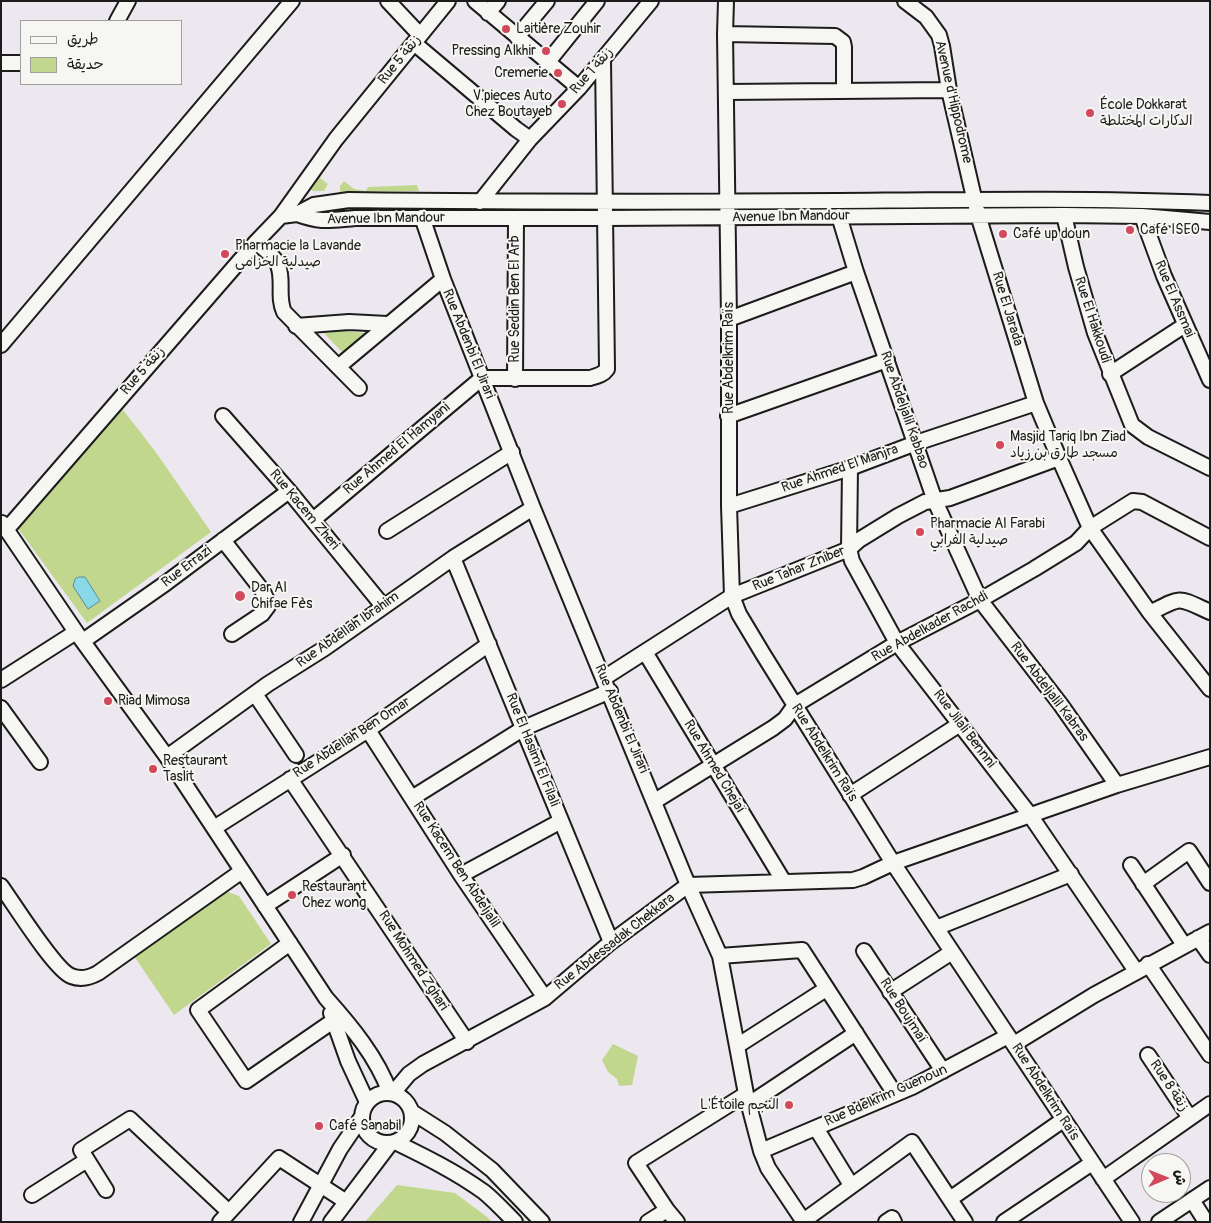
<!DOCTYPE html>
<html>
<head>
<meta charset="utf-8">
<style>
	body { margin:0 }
	#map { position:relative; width:1211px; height:1223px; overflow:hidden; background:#ede8ef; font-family:Pangolin,"Playpen Sans Arabic",sans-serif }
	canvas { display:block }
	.frame { position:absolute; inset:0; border:2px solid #1c1c1c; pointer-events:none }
	.legend { position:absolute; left:20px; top:20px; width:162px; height:65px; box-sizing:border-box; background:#f6f6f2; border:1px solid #9f9f9c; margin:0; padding:6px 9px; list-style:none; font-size:15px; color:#1c1c1c }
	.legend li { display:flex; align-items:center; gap:10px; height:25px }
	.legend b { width:25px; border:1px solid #9f9f9c }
	.north { position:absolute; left:1141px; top:1153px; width:50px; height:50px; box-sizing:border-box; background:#f6f6f2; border:1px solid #9f9f9c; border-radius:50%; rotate:89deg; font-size:14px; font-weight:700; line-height:20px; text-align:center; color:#1c1c1c }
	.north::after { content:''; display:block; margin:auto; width:18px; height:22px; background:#d1495b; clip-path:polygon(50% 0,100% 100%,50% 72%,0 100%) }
</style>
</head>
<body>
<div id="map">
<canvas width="1211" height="1223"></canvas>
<div class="frame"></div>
<ul class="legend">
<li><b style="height:6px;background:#f6f6f2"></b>طريق</li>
<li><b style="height:14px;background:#c1d78d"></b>حديقة</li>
</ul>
<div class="north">ش</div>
</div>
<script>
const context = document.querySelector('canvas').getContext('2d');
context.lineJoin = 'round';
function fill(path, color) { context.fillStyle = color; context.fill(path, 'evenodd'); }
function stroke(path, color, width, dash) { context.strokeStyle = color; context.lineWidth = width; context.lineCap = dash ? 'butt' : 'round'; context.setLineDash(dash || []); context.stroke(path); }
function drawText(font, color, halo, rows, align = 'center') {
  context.font = font + ' Pangolin,"Playpen Sans Arabic",sans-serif'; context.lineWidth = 4; context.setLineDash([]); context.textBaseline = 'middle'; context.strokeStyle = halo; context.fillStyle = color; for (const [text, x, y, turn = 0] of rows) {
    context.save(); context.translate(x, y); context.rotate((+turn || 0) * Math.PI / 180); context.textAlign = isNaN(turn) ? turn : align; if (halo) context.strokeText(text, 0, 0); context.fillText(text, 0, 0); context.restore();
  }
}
fill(new Path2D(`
	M315 170 321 176 320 178 328 184 324 191H313L308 188Z
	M344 181 354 189 366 191 368 187 417 185 419 191 340 192V186Z
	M344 331 366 333 344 354 324 333Z
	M120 406 155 451 211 532 87 623 17 527Z
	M228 892 239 896 271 944 174 1015 132 953 215 894Z
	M613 1044 638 1056 632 1085 619 1086 617 1079 608 1072 602 1060Z
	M397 1185 455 1193 487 1217 492 1222H365Z`), '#c1d78d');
const water = new Path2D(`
	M79 577H85L100 601 88 609 73 586 75 579Z`);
fill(water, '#89d8e7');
stroke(water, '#5d8d96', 1);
const minor = new Path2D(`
	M388 1 420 35
	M475 1 579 88
	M726 1 725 34 729 319V506L732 596 739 614 763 654 893 863 1132 1222
	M905 1 926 17 939 35 942 46 949 90 978 215 1036 403 1059 458 1090 528 1150 613 1210 689
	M488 13 498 1
	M117 21 128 1
	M725 34 835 36 843 42 844 47V91
	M517 37 547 1
	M414 43 516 129 530 139
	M1 63H21
	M547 63 597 1
	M726 92 949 90
	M480 202 530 139 579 88 651 1
	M297 214C322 223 330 220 355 218H606L1064 215 1142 216 1210 222
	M1064 215 1076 267 1095 333 1132 425 1148 437 1210 468
	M281 216 336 139 448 1
	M839 216 856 272 935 501 980 600 1061 705 1117 785
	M1142 216 1164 276 1210 380
	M422 217 443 279 533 508 688 885 720 956 746 1094 761 1151 768 1168 804 1222
	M256 242C264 249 274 255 278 265 284 281 277 297 284 312L359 388
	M729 319 856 272
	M296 326 349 322 387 324
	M1 345 292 1
	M338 367 443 279
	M1110 374 1185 325
	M515 379 516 218
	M223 416 289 491 383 606
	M728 416 887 360
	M850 468 849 549 852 561 897 643 1030 815 1136 971
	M729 506 850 468 916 443 1036 403
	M313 520 482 378H590C597 376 603 375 607 369L603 60
	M2 523 76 632 167 757 326 998C351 1026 377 1057 390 1093
	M7 529 256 242 281 216 297 214 314 205 349 200C512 202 675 202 838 201 962 200 1086 198 1210 203
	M387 531 512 452
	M223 540 262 590 268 602V606L262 614 232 634
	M453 558 611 942
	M1150 613C1183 596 1177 597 1210 612
	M83 641 166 583 289 491
	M645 652 784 882
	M604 678 732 596 849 549 859 540 898 516 925 502 950 498 1059 458
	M1 680 76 632
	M255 694 296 755
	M1 708 40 762
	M368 730 461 875 545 998
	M167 757 268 684 325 648 453 558 533 508
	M290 779 467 1042
	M850 795 960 724
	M412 798 524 728 610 691
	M655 801 773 728 785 719 795 705 897 643 980 600 1034 569 1076 543 1090 528 1133 501 1142 502 1210 538
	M214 828 368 730 489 644
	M1131 865 1184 945
	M461 875 561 821
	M1143 884 1189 851 1210 883
	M1 886C14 904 55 970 71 976 81 980 89 978 98 973L242 871
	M265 906 343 855
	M936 928 1071 874
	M1198 938 1210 955
	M290 943 198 1010 246 1081 333 1021
	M864 951 943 1071
	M720 956 802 950 895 1094
	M1148 964 1210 1055
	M890 992 952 952
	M331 1013 348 1061 367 1102
	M1014 1044 1094 995 1210 932
	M737 1046 826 989
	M1148 1055 1190 1118
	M362 1118a25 25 0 1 1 50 0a25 25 0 1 1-50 0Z
	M393 1093 409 1074 423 1064 545 998 611 942 688 885 853 880 863 877 893 863 1117 785 1210 757
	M749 1104 856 1033
	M412 1112 445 1133 492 1170 542 1222
	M816 1128 851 1185
	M395 1142C426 1157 456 1172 484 1192 495 1201 505 1212 515 1222
	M761 1151 912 1087 1008 1036
	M1103 1179 1210 1104
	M106 1190 81 1150 130 1119 229 1212
	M32 1195 87 1160
	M950 1199 1063 1120
	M1192 1200 1206 1222
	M220 1222 279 1158 345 1201
	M301 1222 340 1149 361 1118
	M331 1222 390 1144
	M648 1222 667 1210
	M677 1222 667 1210 636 1163 746 1094
	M802 1222 912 1142 965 1222
	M886 1222 892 1218 894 1222
	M1004 1222 1092 1163
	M1159 1222 1210 1188`);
stroke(minor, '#1c1c1c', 18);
stroke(minor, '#f6f6f2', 14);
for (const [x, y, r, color] of [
	[506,29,5,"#d1495b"],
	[546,51,5,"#d1495b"],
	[558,73,5,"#d1495b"],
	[562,104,5,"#d1495b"],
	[1090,113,5,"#d1495b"],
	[1130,230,5,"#d1495b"],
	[1003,234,5,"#d1495b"],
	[225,254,5,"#d1495b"],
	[1000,445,5,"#d1495b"],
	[920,532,5,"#d1495b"],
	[240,596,6,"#d1495b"],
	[108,701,5,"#d1495b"],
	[153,769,5,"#d1495b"],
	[292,895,5,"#d1495b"],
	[789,1105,5,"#d1495b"],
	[319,1126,5,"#d1495b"]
]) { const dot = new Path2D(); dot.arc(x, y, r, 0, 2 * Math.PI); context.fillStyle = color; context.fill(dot); stroke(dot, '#f6f6f2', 2); }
drawText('14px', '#1c1c1c', '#f6f6f2', [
	["Laitière Zouhir",516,29],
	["Pressing Alkhir",536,51,"right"],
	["Cremerie",548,73,"right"],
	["V.pieces Auto",552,96,"right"],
	["Chez Boutayeb",552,112,"right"],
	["École Dokkarat",1100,105],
	["الدكارات المختلطة",1100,121],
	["Café ISEO",1140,230],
	["Café up doun",1013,234],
	["Pharmacie la Lavande",235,246],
	["صيدلية الخزامى",235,262],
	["Masjid Tariq Ibn Ziad",1010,437],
	["مسجد طارق بن زياد",1010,453],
	["Pharmacie Al Farabi",930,524],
	["صيدلية الفرابي",930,540],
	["Dar Al",251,588],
	["Chifae Fès",251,604],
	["Riad Mimosa",118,701],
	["Restaurant",163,761],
	["Taslit",163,777],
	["Restaurant",302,887],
	["Chez wong",302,903],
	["L'Étoile النجم",779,1105,"right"],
	["Café Sanabil",329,1126]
], 'left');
drawText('14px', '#1c1c1c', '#f6f6f2', [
	["Rue 5 زنقة",400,60,-51],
	["Rue 1 زنقة",592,71,-49],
	["Avenue d'Hippodrome",953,102,77],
	["Avenue Ibn Mandour",791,217,-1],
	["Avenue Ibn Mandour",386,219,-1],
	["Rue Seddin Ben El Arb",515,299,-90],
	["Rue El Assmai",1174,299,67],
	["Rue El Jarada",1007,309,73],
	["Rue El Hakkoudi",1092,320,72],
	["Rue Abdenbi El Jirari",468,344,68],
	["Rue Abdelkrim Raïs",729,358,-90],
	["Rue 5 زنقة",143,371,-49],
	["Rue Abdeljalil Kabbao",904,410,71],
	["Rue Ahmed El Hamyani",397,449,-40],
	["Rue Ahmed El Manjra",840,469,-19],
	["Rue Kacem Zheri",304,510,50],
	["Rue Errazi",187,567,-37],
	["Rue Tahar Zniber",799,569,-22],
	["Rue Abdelkader Rachdi",930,627,-29],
	["Rue Abdellah Ibrahim",348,630,-35],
	["Rue Abdeljalil Kabras",1049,692,53],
	["Rue Abdenbi El Jirari",621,719,67],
	["Rue Jilali Bennni",964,729,53],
	["Rue Abdellah Ben Omar",352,738,-33],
	["Rue El Hasimi El Filali",532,750,68],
	["Rue Abdelkrim Raïs",824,753,58],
	["Rue Ahmed Chejaï",714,767,59],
	["Rue Kacem Ben Abdeljalil",456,865,57],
	["Rue Abdessadak Chekkara",615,942,-38],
	["Rue Mohmed Zghari",413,961,57],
	["Rue Boujmaï",903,1011,57],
	["Rue 8 زنقة",1169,1086,56],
	["Rue Abdelkrim Raïs",1045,1092,57],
	["Rue Bdelkrim Guenoun",886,1096,-24]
]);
</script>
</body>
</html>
